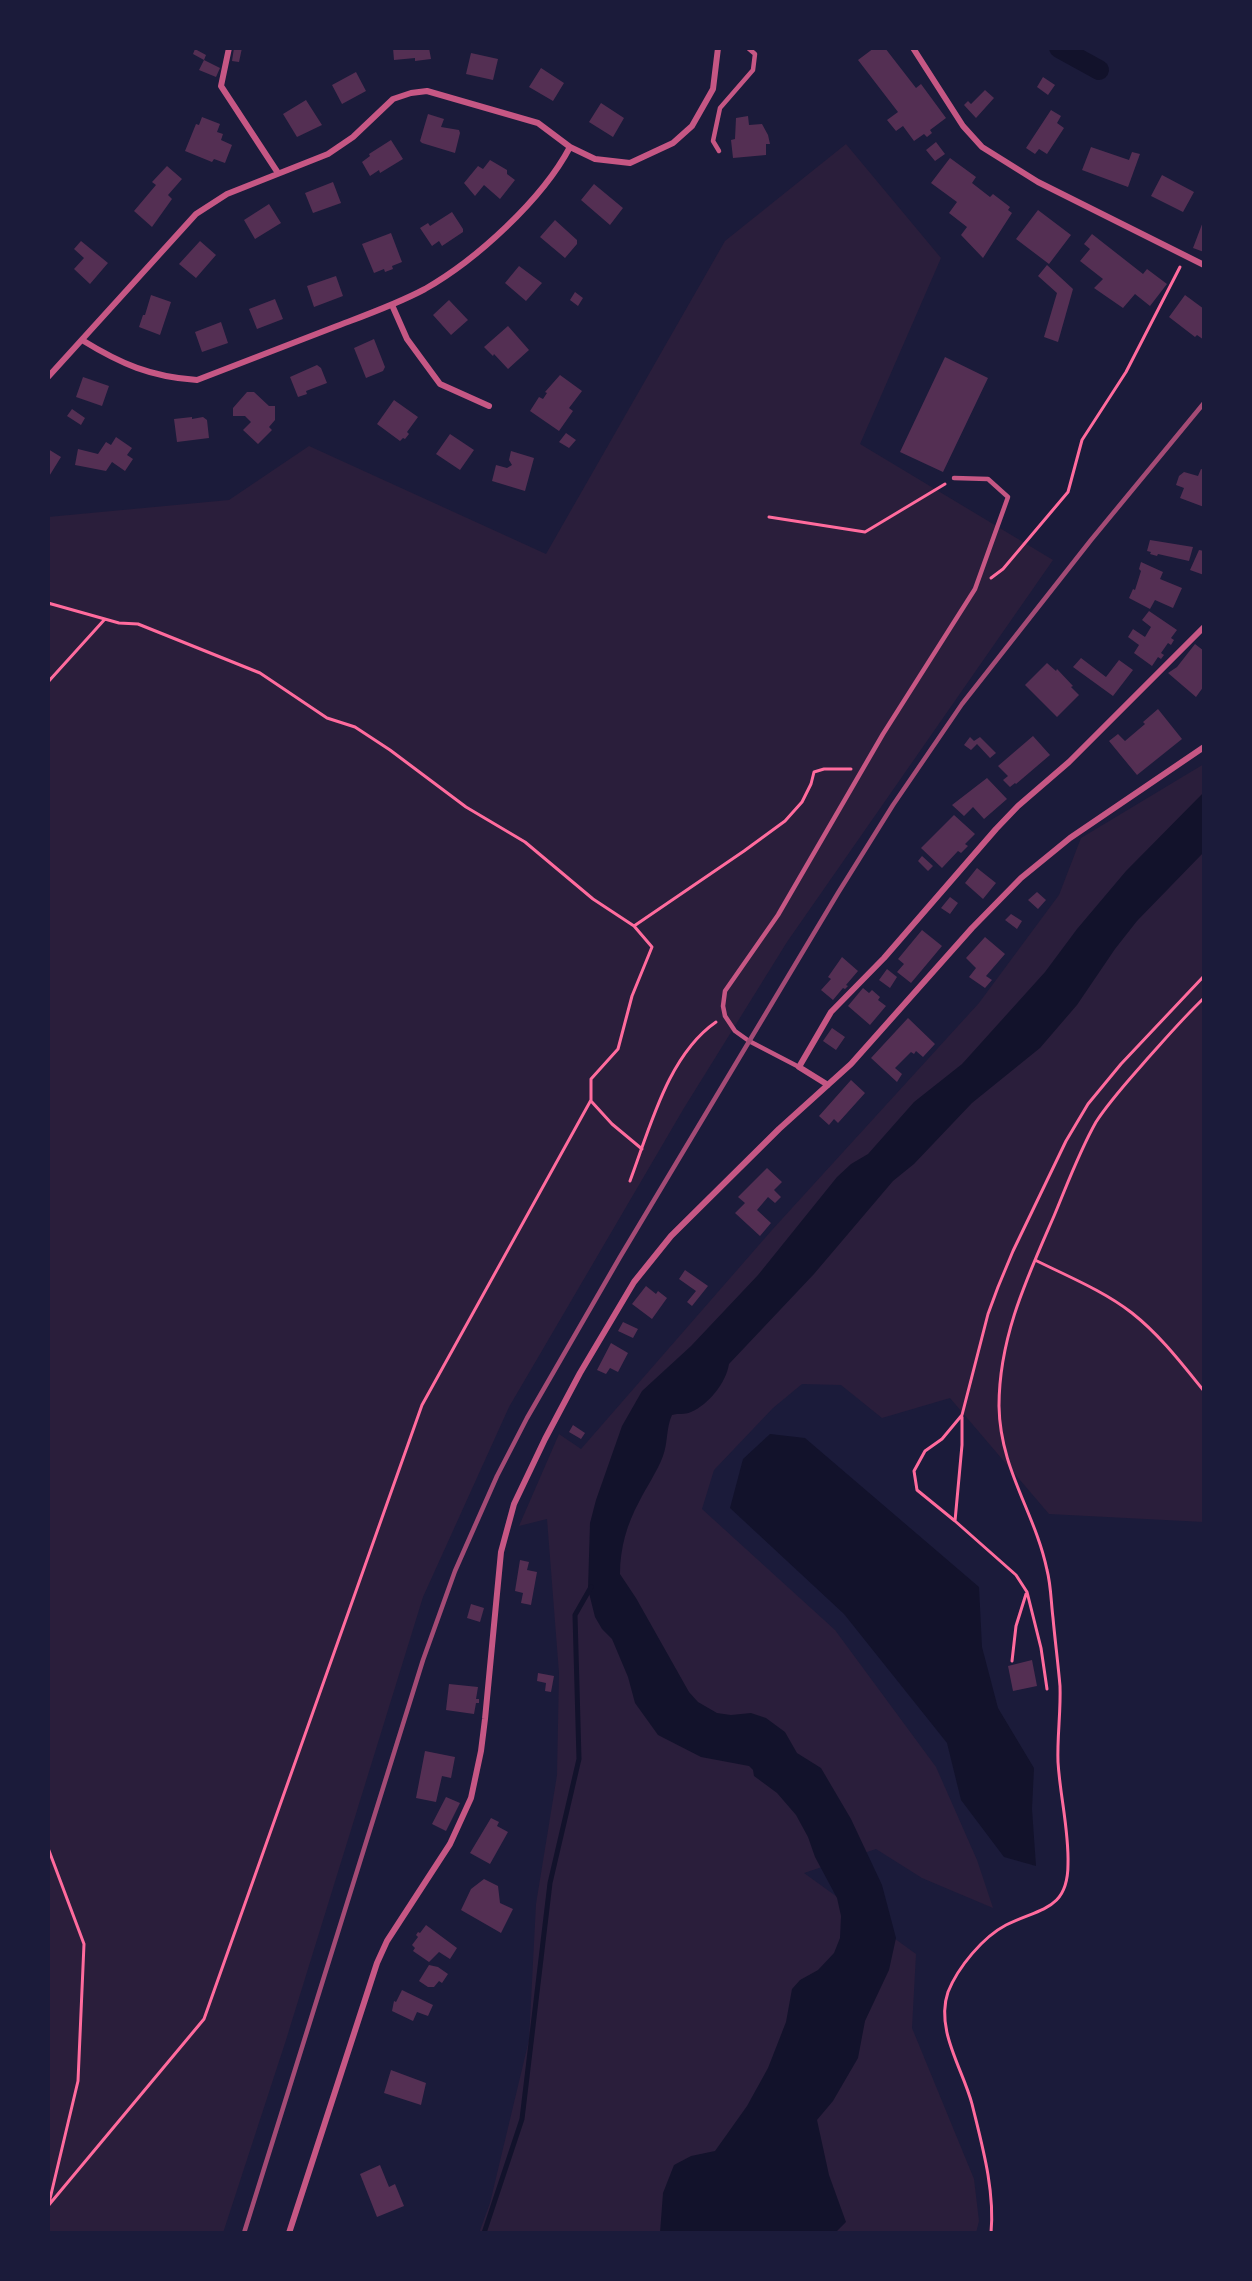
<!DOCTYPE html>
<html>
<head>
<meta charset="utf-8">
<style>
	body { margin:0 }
	#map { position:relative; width:1252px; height:2281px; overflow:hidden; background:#1b1b3a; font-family:Quicksand,sans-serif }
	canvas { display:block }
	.frame { position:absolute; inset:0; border:50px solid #1b1b3a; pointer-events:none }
</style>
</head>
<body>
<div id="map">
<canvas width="1252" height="2281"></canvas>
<div class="frame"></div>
</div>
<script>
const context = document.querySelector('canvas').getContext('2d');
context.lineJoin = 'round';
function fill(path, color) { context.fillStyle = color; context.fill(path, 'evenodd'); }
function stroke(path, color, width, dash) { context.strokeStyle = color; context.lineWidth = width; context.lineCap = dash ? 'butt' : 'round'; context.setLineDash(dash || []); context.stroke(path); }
fill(new Path2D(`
	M846 144 941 258 860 444 1053 560 787 942 684 1108 509 1407 423 1597 286 2040 223 2233H48V517L229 500 309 446 546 554 725 241Z
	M1204 764V1522L1049 1514 950 1398 882 1418 841 1385 802 1384 773 1408 714 1470 702 1509 835 1630 936 1767 977 1860 993 1908 922 1878 876 1849 804 1873 916 1954 912 2028 974 2179 979 2221 976 2233H479L490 2203 529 2040 536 1904 557 1775 559 1673 547 1519 519 1526 559 1434 581 1449 772 1230 979 1003 1059 895 1081 838Z`), '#2a1e3b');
fill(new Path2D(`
	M1204 792V852L1137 921 1115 949 1077 1005 1040 1048 972 1103 914 1164 893 1181 814 1274 729 1364C726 1383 708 1405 691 1412 684 1415 679 1413 672 1415 666 1428 668 1443 663 1456 657 1472 647 1486 639 1502 627 1524 620 1548 620 1574L636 1598 689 1692 698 1702 717 1713 731 1715 751 1713 766 1718 785 1732 797 1753 821 1768 851 1819 882 1885 896 1938 889 1970 865 2021 858 2058 833 2101 817 2120 829 2175 846 2222 835 2233H660L663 2193 674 2165 691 2156 715 2151 747 2106 768 2068 786 2022 792 1989 800 1980 818 1970 834 1953 840 1938 841 1916 837 1898 815 1857 808 1837 796 1815 777 1793 754 1776 753 1770 749 1766 701 1757 658 1735 635 1703 628 1677 612 1639 602 1629 595 1617 588 1589 590 1523 596 1500 622 1426 642 1391 691 1346 758 1275 837 1177 851 1164 868 1154 914 1102 962 1064 1045 972 1077 929 1126 871Z
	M770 1434 805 1438 979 1587 982 1647 998 1708 1034 1768 1032 1809 1036 1866 1004 1857 961 1800 947 1743 844 1614 730 1508 743 1459Z`), '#12122b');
stroke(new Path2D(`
	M484 2233 522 2119 550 1883 579 1759 575 1615 591 1587`), '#12122b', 5);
stroke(new Path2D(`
	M1059 48 1099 70`), '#12122b', 20);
fill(new Path2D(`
	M234 48H242L239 62 232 61Z
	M393 48H429L431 59 415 61V58L394 60Z
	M874 48H885L916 88 921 84 946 118 930 130 932 133 927 137 924 134 914 141 903 126 896 131 887 120 898 112 858 60Z
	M195 49 206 55 204 60 220 68 216 77 199 70 204 60 193 54Z
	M471 53 498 59 493 80 466 74Z
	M541 68 564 83 553 101 529 87Z
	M356 72 366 91 342 104 332 85Z
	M1043 77 1055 85 1048 95 1037 87Z
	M985 90 994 98 976 118 964 105 968 101 971 104Z
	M306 100 322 125 297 137 283 114Z
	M601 103 624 118 613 137 589 122Z
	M1051 110 1061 116 1057 123 1064 128 1047 154 1039 149 1035 154 1026 148Z
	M428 114 444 119 441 127 459 130 460 133 455 153 422 143 420 141Z
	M748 116 749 125 762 124 768 135 770 144H766V155L733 158 731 140 735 139 736 118Z
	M202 117 220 124 217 132 223 134 221 140 232 145 225 163 214 159 212 162 185 151 196 124 199 125Z
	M391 140 403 159 380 173 379 170 370 176 362 162 370 156 369 154Z
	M936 142 945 154 935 161 926 150Z
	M1091 147 1129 160 1132 152 1140 154 1128 187 1082 170Z
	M950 158 976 177 972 183 990 197 993 194 1010 207 1008 210 1012 213 983 258 961 235 967 227 949 213 957 202 931 183Z
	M490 160 507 170V174L515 180 500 199 484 185 475 196 464 183 478 166 483 169Z
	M167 166 182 179 168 195 172 199 152 227 134 211 156 185 152 182Z
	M1162 175 1194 192 1183 212 1151 196Z
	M333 182 341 203 313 213 305 193Z
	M594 184 623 208 610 225 581 200Z
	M269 204 281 223 255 239 244 220Z
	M1038 210 1071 235 1049 264 1016 239Z
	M452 212 463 229V232L442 246 439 241 432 246 420 228 428 223 430 226Z
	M1204 219V252L1193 248Z
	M555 220 577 240V244L565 258 540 237Z
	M391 233 402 262 392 266 393 269 385 272 384 269 374 273 362 244Z
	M1092 234 1143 274 1147 269 1167 284 1150 306 1135 294 1123 308 1094 288 1103 279 1080 261 1090 249 1084 244Z
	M81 241 108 263 90 284 74 269 84 258 74 249Z
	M200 241 216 255 196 278 179 264Z
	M1047 265 1073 289 1058 342 1044 337 1057 293 1038 276Z
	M519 266 542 283 526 301 505 283Z
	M336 276 343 296 314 307 307 286Z
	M575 292 583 298 578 306 570 300Z
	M151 295 171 302 160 335 139 327 143 315H145Z
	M1185 295 1204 309V340L1197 335 1195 337 1169 317Z
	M275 299 283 319 257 329 249 309Z
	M449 300 468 320 451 335 433 315Z
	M221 322 228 343 202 352 195 332Z
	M508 326 529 350 508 369 494 354 493 356 484 347Z
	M374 339 385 367 383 371 366 378 354 348Z
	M945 357 988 378 943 472 900 452Z
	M317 365 321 368 327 383 306 391 307 394 298 397 290 377Z
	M560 375 582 391 569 408 573 411 559 431 530 411 539 397 543 399 547 393 545 392Z
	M83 377 109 386 102 406 76 397Z
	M247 392H254L269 406H275V420L269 427 272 430 258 444 243 430 251 422 245 416H233V408Z
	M394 400 418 417 407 432 409 434 405 439 403 438 400 441 377 424Z
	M72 409 85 418 81 425 67 416Z
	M192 417V419L203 417 207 420 209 438 177 442 174 419Z
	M566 433 576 440 569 448 559 442Z
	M450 434 474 450 460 470 436 454Z
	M116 437 132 448 127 455 133 459 125 471 112 462 106 471 75 465 78 449 98 454 106 442 111 445Z
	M48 449 61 457 48 478Z
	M511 451 534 458 525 491 492 481 496 465 507 468 512 465 509 460Z
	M1201 469 1204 470V507L1180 498 1184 488 1176 485 1179 476 1184 472 1198 476Z
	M1150 540 1193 547 1189 561 1158 554 1157 556 1150 554 1151 552 1147 551Z
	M1199 550 1204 551V575L1190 570Z
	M1141 562 1163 572 1160 579 1182 588 1173 608 1155 600 1150 609 1129 598 1133 589 1135 590 1141 571 1139 569Z
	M1149 611 1177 630 1171 638 1174 640 1171 645 1168 643 1161 653 1164 655 1161 659 1158 657 1152 666 1134 653 1139 645 1128 637 1133 629 1145 637 1151 627 1142 620Z
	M1195 644 1204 651V686L1196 697 1168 673 1177 667Z
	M1081 658 1106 677 1119 660 1133 670 1113 696 1073 667Z
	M1047 663 1056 671 1057 669 1073 686 1071 687 1079 695 1057 717 1025 685Z
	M1158 709 1182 739 1137 775 1109 741 1118 734 1125 741 1145 724 1143 722Z
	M1033 736 1050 755 1016 784 1015 783 1010 787 1003 780 1008 776 998 766Z
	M970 737 974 741 980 737 996 753 990 758 977 744 971 750 964 745Z
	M987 778 1007 799 984 819 973 807 964 816 952 805Z
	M954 815 975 834 965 844 968 846 961 853 958 851 942 868 921 848Z
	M922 856 933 866 928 871 918 861Z
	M977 868 996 883 983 899 965 883Z
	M1037 892 1046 900 1038 909 1028 900Z
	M950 897 958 903 950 914 941 908Z
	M1011 914 1022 921 1017 929 1005 920Z
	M922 930 942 946 911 983 897 972 904 964 898 959Z
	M985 937 1005 954 986 976 992 980 985 988 969 977 976 968 966 958Z
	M842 957 858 971 846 985 848 986 845 989 843 988 833 1000 821 990 831 979 828 977Z
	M887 969 897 977 890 988 879 980Z
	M863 988 869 993 872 990 880 997 878 1000 886 1006 870 1025 848 1006Z
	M908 1018 935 1044 923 1057 916 1051 914 1054 911 1052 895 1068 902 1074 897 1082 871 1058Z
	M832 1028 845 1037 836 1050 823 1041Z
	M851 1080 865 1093 838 1123 834 1119 829 1125 819 1116Z
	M767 1168 782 1182 774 1190 781 1197 775 1203 768 1197 757 1210 771 1223 760 1236 735 1213 745 1203 738 1197Z
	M685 1270 708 1286 692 1306 687 1302 696 1291 679 1279Z
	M646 1286 656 1294 658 1291 667 1298 652 1319 632 1304Z
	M623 1322 638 1329 633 1338 618 1331Z
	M611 1343 628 1353 618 1372 610 1368 606 1374 597 1370Z
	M573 1425 585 1433 581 1439 569 1432Z
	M520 1560 529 1562 527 1570 537 1572 531 1605 521 1603 523 1593 515 1591Z
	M471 1604 484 1608 480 1622 467 1618Z
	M1032 1660 1037 1686 1013 1691 1008 1666Z
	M538 1673 554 1676 551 1692 545 1691 546 1683 537 1681Z
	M449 1684 478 1687 476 1699H479V1703H476L474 1714 446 1710Z
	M425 1751 455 1757 451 1778 442 1776 436 1802 416 1798Z
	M446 1797 460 1803 446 1831 432 1824Z
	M491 1818 499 1822 497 1826 508 1832 490 1864 470 1853Z
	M484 1879 498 1886 500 1903 513 1909 501 1933 461 1910 471 1889Z
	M426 1925 457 1948 450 1959 439 1952 429 1962 413 1951 415 1948 412 1945 418 1937 416 1935 418 1932 420 1933Z
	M429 1965 438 1967 448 1974 442 1983 439 1981 434 1987H428L419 1981Z
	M402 1990 433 2005 428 2016 417 2012 413 2021 392 2011 394 2001 396 2002Z
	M391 2070 426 2083 421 2105 384 2093Z
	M380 2165 389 2187 395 2184 404 2206 377 2217 360 2174Z`), '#542f53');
stroke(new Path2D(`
	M769 517 865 532 945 484
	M991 578 1003 569 1068 492 1082 440 1126 372 1180 267
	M48 603 119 623 138 624 260 673 327 718 355 727 390 750 466 807 525 842 593 899 634 926 652 947 632 996 618 1049 591 1079V1100L422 1405 204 2019 48 2206
	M48 682 105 619
	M634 926 744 851 785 821 802 802 811 784 814 772 824 769H851
	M591 1101 612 1124 642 1149
	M630 1181C650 1128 668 1055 716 1022
	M1035 1260C1067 1276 1104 1291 1132 1313 1160 1335 1182 1364 1204 1391
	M955 1521 962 1445V1417
	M1012 1661 1016 1626 1026 1594
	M1047 1689 1041 1648 1027 1592 1016 1575 955 1521 917 1490 914 1471 925 1451 942 1439 962 1415 988 1314 998 1287 1013 1251 1066 1141 1088 1104 1121 1064 1204 976
	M48 1848 84 1944 78 2081 49 2203
	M991 2233C995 2190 982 2145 972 2104 963 2069 935 2030 948 1992 958 1967 983 1937 1006 1925 1039 1908 1068 1911 1068 1864 1069 1830 1060 1796 1058 1762 1057 1737 1061 1711 1060 1686 1058 1663 1055 1640 1053 1618 1051 1602 1051 1585 1047 1570 1035 1512 1000 1470 999 1406 999 1337 1027 1278 1054 1216 1067 1185 1079 1152 1096 1122 1111 1099 1130 1079 1148 1058 1166 1038 1184 1017 1204 998`), '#ff6b9d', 3);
stroke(new Path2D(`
	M719 151 713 141 720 108 753 70 755 54 748 48
	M799 1067 749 1041 735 1031 725 1016 723 1006 725 991 778 915 883 734 975 589 1008 497 988 479 954 478`), '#c65784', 4.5);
stroke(new Path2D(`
	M229 48 221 86 278 173
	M913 48 963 126 982 147 1038 182 1204 265
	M392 305 407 339 440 384 489 406
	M82 340C121 364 151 377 197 380 244 362 290 344 337 326 366 315 397 304 425 289 476 260 542 200 570 147
	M48 377 196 214 227 194 328 154 353 137 393 99 411 93 427 91 538 123 570 147 595 159 630 163 673 143 692 126 713 89 718 48
	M828 1085 799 1067 831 1012 884 958 996 829 1018 806 1069 762 1204 627
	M289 2233 377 1963 387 1941 450 1844 471 1798 481 1751 485 1719 501 1552 514 1504 545 1439 580 1373 634 1282 671 1236 779 1129 851 1064 972 928 1021 878 1070 838 1204 747`), '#c65784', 6);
stroke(new Path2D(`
	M244 2233 423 1660 455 1571 497 1476 527 1418 620 1257 838 893 893 805 962 704 1091 540 1204 403`), '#a44b75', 4.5);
</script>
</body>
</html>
